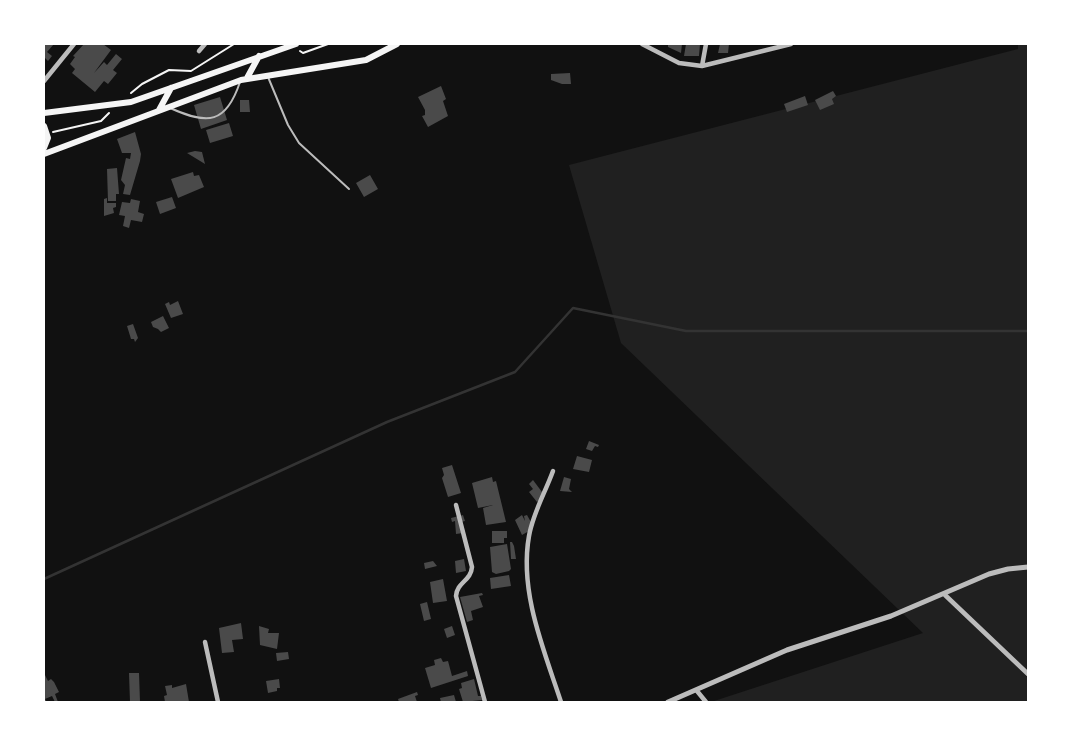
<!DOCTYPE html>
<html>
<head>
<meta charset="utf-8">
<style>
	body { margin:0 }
	#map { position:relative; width:1072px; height:746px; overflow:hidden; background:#111; font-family:"Fira Sans Condensed",sans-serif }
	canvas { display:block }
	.frame { position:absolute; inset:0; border:45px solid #fff; pointer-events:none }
</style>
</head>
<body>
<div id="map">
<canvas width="1072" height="746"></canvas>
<div class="frame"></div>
</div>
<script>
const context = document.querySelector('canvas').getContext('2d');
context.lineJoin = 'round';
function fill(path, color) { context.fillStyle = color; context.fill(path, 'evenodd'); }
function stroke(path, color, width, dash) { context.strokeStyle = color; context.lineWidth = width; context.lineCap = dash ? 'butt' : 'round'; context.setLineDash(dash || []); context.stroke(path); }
fill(new Path2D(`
	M1018 44H1028V702H711L923 633 621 343 569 165 1018 49Z`), '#202020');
stroke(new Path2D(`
	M44 579 387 422 515 372 573 308 686 331H1028`), '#333', 2.5);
fill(new Path2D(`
	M44 44H54L47 52 52 56 48 61 44 57Z
	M84 44H103L111 50 94 73 104 62 107 65 116 54 122 59 113 70 117 73 108 84 104 81 95 92 72 73 75 69 70 64 75 57 73 56Z
	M668 44H682L681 53 668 47Z
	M686 44H700L699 56H684Z
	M720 44H729L728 53H718Z
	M570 73 571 84H562L551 80V74Z
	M441 86 446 99 443 101 448 116 428 127 422 116 425 115V110L418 97Z
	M833 91 836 96 832 99 834 104 820 110 815 100Z
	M805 96 808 105 787 112 784 104Z
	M220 97 227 120 201 129 194 105Z
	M240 100H249L250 112H240Z
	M229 123 233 136 210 143 206 130Z
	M135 132 141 154 140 161 130 195 123 194 125 185 121 180 126 158 130 159 131 153H122L117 139Z
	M195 151 202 152 205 164 187 153Z
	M117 168 119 194H116V201H108L107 169Z
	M193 172 194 176 199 175 204 187 178 198 171 179Z
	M370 175 378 189 364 197 356 183Z
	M172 197 176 208 160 214 156 202Z
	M107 198V203H116V207L113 208 114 213 104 216V199Z
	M131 199 140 201 138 212 144 214 142 222 131 220 129 228 123 226 125 216 119 215 122 202 130 203Z
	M178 301 183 314 171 318 165 304 169 302 170 305Z
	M163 316 169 328 161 332 158 329 153 327 151 322Z
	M133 324 138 338 135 342 134 339H131L127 326Z
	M589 441 599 445 598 447 595 446 592 451 586 449Z
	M577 456 592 460 589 472 573 469Z
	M452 465 461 493 448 497 442 478 444 475 442 468Z
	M492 477 493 482 496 481 506 522 486 525 483 508 493 505 478 508 472 483Z
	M564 477 571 479 569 489 572 492 560 491Z
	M533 480 545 496 537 502 529 492 533 489 529 484Z
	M463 515 465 521 461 522 463 533 456 534 455 521 452 522 451 518Z
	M522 515 525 521 524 516 527 515 532 524 529 531 522 535 515 520Z
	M492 531H507V538H504V543H492Z
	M510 542H512L514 546 516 559H511Z
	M507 544 511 569 509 571 496 574 492 572 490 547Z
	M464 559 466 571 456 573 455 561Z
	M433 561 437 566 425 569 424 563Z
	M509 575 511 586 491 589 490 578Z
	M443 579 447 601 433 603 430 582Z
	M482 593 483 595 479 596 483 607 471 611 473 620 467 622 460 597Z
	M427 602 431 619 424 621 420 604Z
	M241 623 243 639 232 640 234 652 222 653 219 628Z
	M259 626 269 629 268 633H279L277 649 260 645Z
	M452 626 455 635 447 638 444 629Z
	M288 652 289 659 277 661 276 653Z
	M441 658 443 662 448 661 452 676 467 671 468 676 431 688 425 668 435 665 434 660Z
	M44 673 48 681 51 679 54 682 59 692 55 694 58 702H55L52 696 45 699 47 702H44Z
	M129 673H139L140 702H130Z
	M279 679 280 688H277V691L268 693 266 681Z
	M474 679 478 696H481L482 700 463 702 459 689 462 688 461 683Z
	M186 684 189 702H165L164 696 167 695 165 686 172 685V688Z
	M417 692 418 695 415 696 417 702H399L398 699Z
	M454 695 456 702H441L440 698Z`), '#4a4a4a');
stroke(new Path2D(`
	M264 44H271
	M300 51 303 53 328 44
	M131 93 142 84 169 70 191 71 234 44
	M53 132 101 121 109 113`), '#f5f5f5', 2);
stroke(new Path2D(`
	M268 77 288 125 299 143 349 189
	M170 108C208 125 226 124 240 82`), '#bcbcbc', 2);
stroke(new Path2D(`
	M642 44 679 63 702 66 791 44
	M199 51 205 44
	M702 66 706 44
	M44 81 74 44
	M553 471C545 493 533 513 529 536 519 592 544 650 561 702
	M456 505 472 567C471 581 457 582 456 596L485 702
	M945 595 1028 674
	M205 642 218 702
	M697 691 706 702`), '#bcbcbc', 4.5);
stroke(new Path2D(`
	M668 702 787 650 891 616 989 574 1008 569 1028 567`), '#bcbcbc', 5);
stroke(new Path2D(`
	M247 78 259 56
	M159 110 171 88
	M44 113 131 102 296 44
	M44 126 48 138 44 148
	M44 154 241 80 366 60 397 44`), '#f5f5f5', 6);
</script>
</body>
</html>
